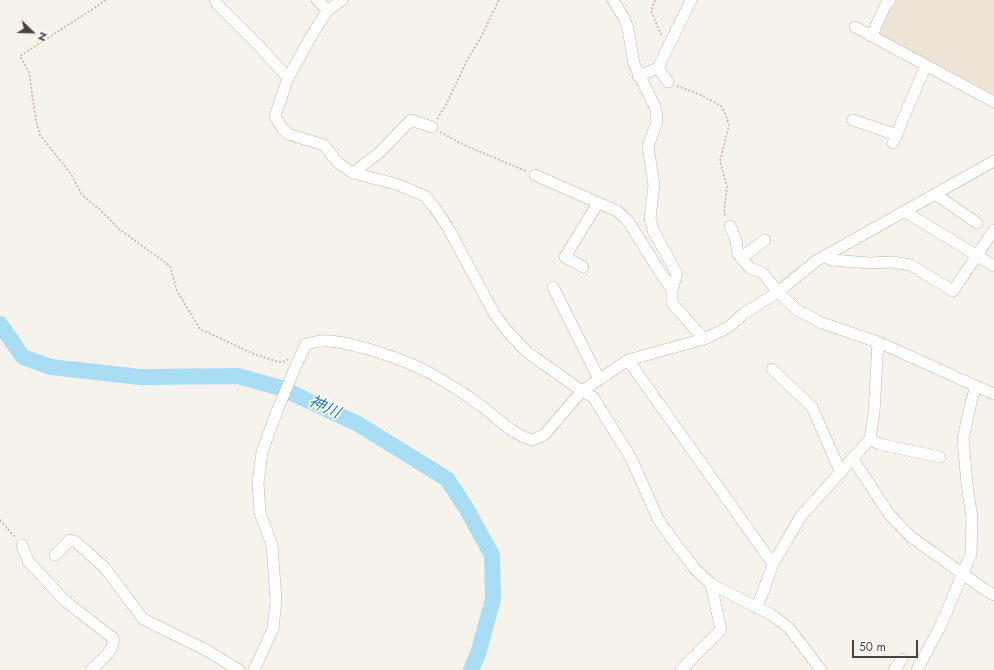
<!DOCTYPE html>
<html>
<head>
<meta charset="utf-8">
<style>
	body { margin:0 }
	#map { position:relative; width:994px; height:670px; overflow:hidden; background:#f6f2ec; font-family:Jost,sans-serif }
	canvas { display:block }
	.north { position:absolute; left:12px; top:12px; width:40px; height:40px; -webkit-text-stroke:3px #fff; paint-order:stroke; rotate:113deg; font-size:11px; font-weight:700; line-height:16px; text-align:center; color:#4b4239 }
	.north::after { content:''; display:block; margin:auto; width:14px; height:18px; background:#4b4239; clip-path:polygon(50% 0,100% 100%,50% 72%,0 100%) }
	.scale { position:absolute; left:852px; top:640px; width:66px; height:18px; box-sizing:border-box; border:2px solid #4b4239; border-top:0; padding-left:5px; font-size:12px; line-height:14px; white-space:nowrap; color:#4b4239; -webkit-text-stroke:3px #fff; paint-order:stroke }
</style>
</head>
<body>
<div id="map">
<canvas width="994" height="670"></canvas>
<div class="north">N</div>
<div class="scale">50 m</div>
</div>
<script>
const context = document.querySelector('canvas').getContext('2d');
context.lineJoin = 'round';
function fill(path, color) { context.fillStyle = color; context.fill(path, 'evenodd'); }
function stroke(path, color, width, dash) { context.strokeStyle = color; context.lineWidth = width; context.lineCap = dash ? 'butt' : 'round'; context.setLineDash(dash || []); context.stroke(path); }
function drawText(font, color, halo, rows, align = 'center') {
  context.font = font + ' Jost,"Noto Sans JP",sans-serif'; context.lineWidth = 3.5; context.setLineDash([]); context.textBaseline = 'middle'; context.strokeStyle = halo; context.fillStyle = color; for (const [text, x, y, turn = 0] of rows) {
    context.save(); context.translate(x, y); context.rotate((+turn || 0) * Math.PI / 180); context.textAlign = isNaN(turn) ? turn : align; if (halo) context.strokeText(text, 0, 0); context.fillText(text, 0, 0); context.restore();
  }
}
fill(new Path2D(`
	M893 0H994V97L877 34Z`), '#efe5d6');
stroke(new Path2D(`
	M0 324 23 357 51 367 140 377 238 376 281 388 358 424 447 479 466 508 492 555 493 599 478 654 471 670`), '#a8ddf3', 16);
const minor = new Path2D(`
	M215 0 217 4 260 47 288 78 275 116 282 128 288 134 324 145 338 163 353 173 396 184 425 196 434 207 447 226 495 315 508 332 527 352 582 391 593 397 631 458 658 519 675 543 696 570 711 584 772 615 789 628 821 670
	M317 0 328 10
	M613 0 624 18 628 29 634 64 656 109 657 122 648 146 654 185 650 218 653 230 677 274 672 289V303L704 339
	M855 27 994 102
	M872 35 886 4 890 0
	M658 68 691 0
	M638 76 658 68 668 82
	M288 78 313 33 328 10 342 0
	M853 120 897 135
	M893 143 926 65
	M353 173 380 152 411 120 432 127
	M535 175 617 211 628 221 658 269 672 289
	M935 194 977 223
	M904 211 994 266
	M730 226 736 240 738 254 750 268 763 273 778 292 797 310 822 323 878 342 994 394
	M825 256 831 260 869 263 892 262 911 265 953 291 994 230
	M741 258 765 240
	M583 267 565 257 598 203
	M553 287 599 379
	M628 360 773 564
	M772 369 812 407 841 473
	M870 439 879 444 940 457
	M853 459 889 514 910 536 984 589 994 595
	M22 545 28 561 65 601 113 638C116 650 99 662 91 670
	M55 555 70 540 76 542 105 568 143 619 206 650 239 670
	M757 608 773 564 801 516 870 439 874 413 878 342
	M254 670 273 629 276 600 272 545 260 513 258 483 262 452 277 411 295 368 306 344C314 342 322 340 330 341 358 344 403 359 428 372 446 382 464 393 480 405 497 417 511 434 532 440L544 435 582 391 628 360 704 339 721 331 730 326 743 314 778 292 816 261 994 161
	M681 670 721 630 711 584
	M894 670 902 659
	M917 670 941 625 971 554 972 519 967 484 963 439 971 402 976 387`);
stroke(minor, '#c2b8ae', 12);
stroke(new Path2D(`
	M104 0 105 1 20 56 29 72 36 121 40 135 71 174 82 195 99 209 119 229 170 266 177 291 200 329 254 354 279 362 286 361 288 359
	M655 0 651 11 662 37
	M677 86 701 95 721 106 725 113 729 125 720 161 727 187 724 212 726 217
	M437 119 447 103 467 60 480 39 499 0
	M440 132 464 145 526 171
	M0 520 15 537`), '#c4b39e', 1.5, [2, 2]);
stroke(minor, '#fff', 11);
drawText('italic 16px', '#297da2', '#fff', [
	["神川",324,408,25]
]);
</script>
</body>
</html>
